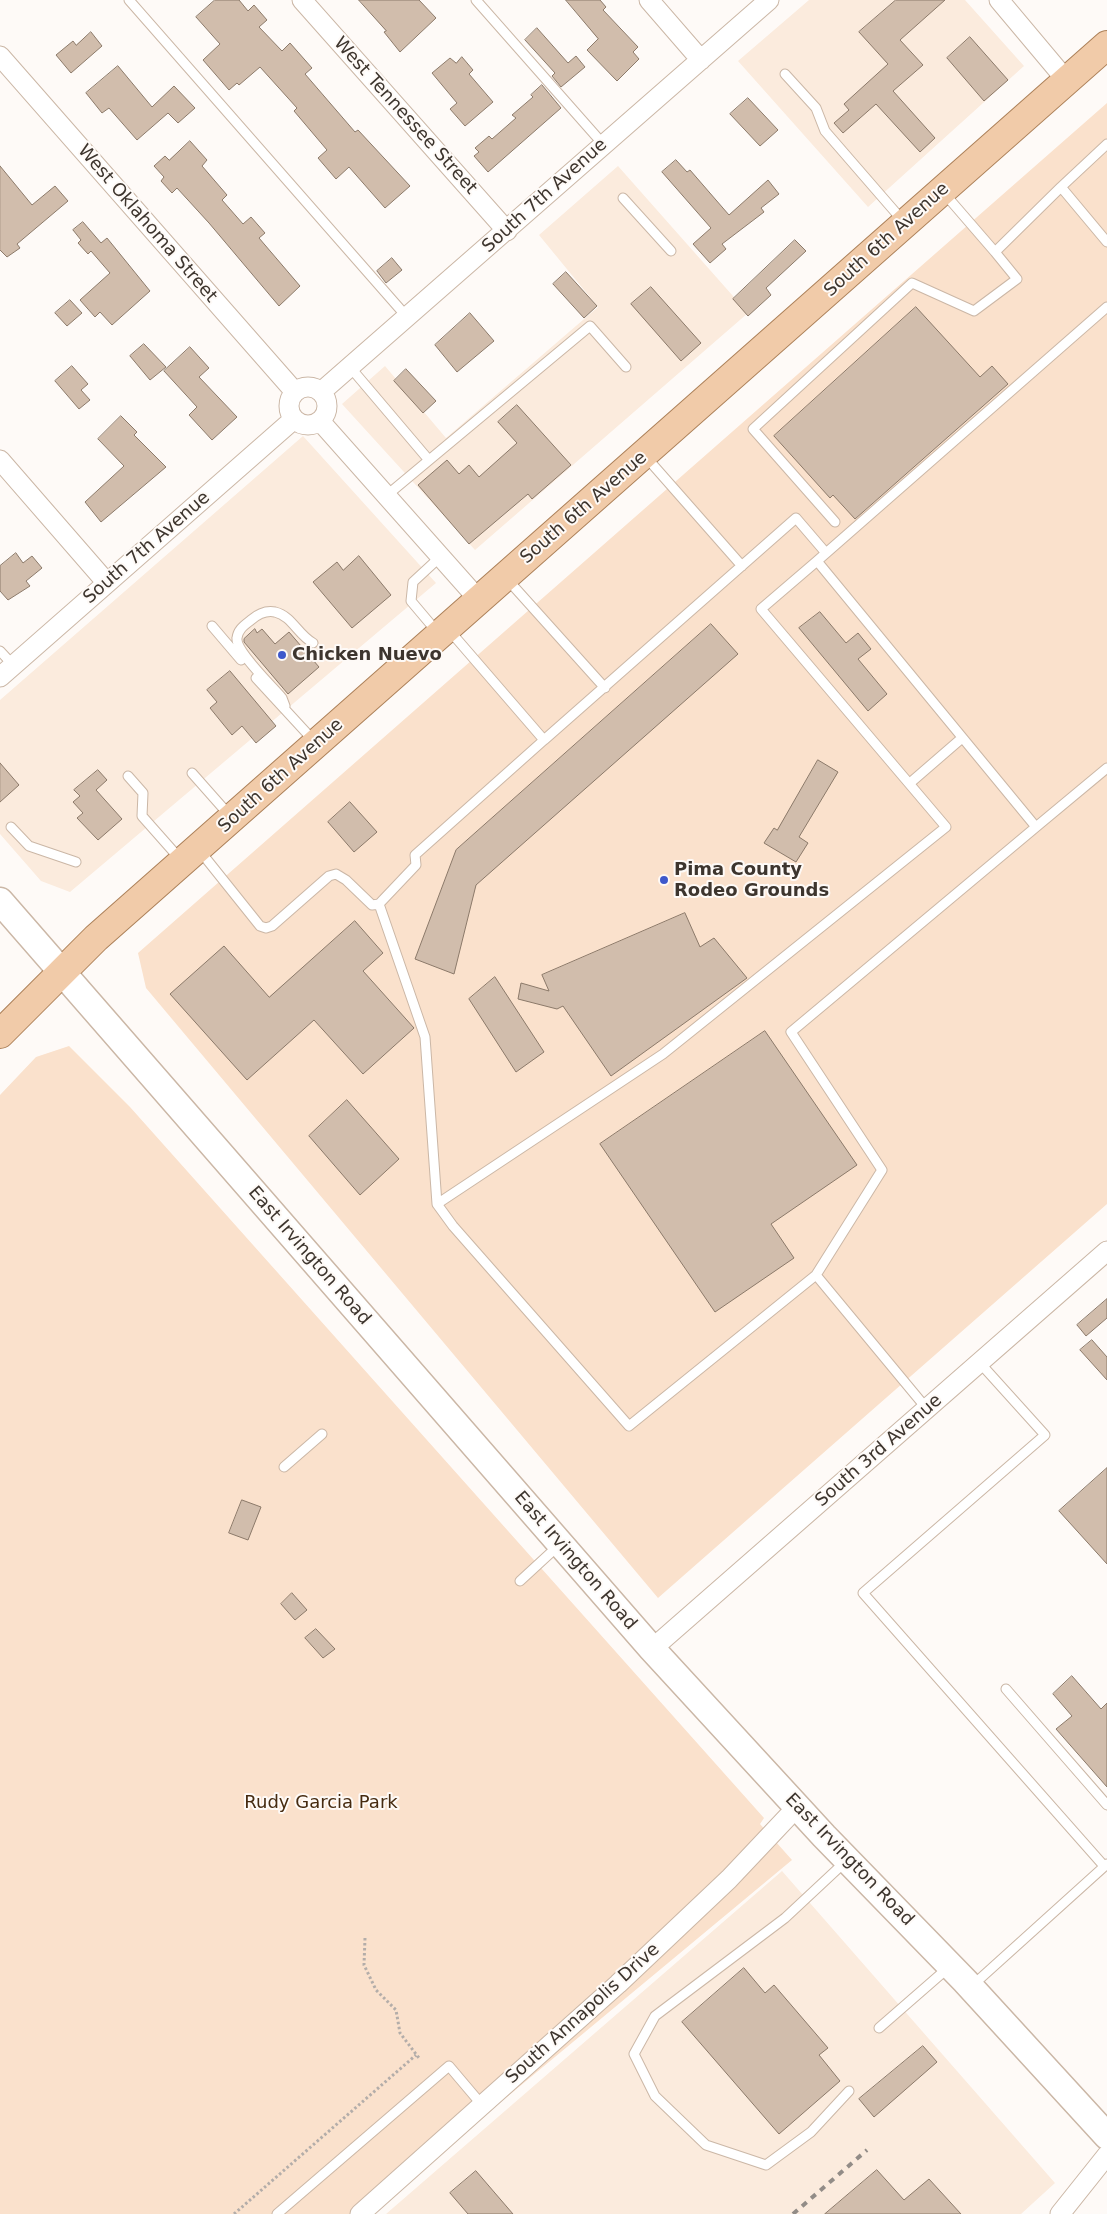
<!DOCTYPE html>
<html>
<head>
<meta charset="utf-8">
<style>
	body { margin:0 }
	canvas { display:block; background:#fefaf7 }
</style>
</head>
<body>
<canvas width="1107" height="2214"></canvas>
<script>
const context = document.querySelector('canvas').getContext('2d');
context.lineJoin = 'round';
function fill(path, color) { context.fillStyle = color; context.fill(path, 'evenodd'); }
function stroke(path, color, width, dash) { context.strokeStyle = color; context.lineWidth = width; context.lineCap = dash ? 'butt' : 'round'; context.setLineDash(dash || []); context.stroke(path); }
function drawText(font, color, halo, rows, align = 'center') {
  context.font = font + ' "DejaVu Sans",sans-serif'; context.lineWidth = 4; context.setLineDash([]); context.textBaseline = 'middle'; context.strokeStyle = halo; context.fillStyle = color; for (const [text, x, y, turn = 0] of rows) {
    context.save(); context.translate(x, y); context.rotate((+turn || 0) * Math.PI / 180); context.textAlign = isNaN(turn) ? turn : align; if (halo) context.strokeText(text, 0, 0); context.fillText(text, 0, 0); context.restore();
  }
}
fill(new Path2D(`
	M809 0H965L1024 66 868 207 738 61Z
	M618 166 748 313 475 550 342 404 385 366 446 438 598 307 539 235Z
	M303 436 436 583 70 892 41 881 0 834V700Z
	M782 1871 1055 2183 1021 2214H386Z`), '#fbebdd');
fill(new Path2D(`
	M1107 103V1204L658 1598 146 988 138 953Z
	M69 1046 130 1107 764 1818 760 1824 792 1860 366 2214H0V1095L36 1057Z`), '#fae1cc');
const building = new Path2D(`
	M215 0H239L248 11 254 5 267 20 259 27 282 51 290 43 312 68 305 74 355 132 358 130 410 186 385 208 349 167 336 179 318 158 327 150 294 111 297 108 260 67 239 85 237 83 229 90 203 60 220 44 196 17Z
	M359 0H419L436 18 400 52 384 32 386 31Z
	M566 0H600L606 7 603 10 638 47 633 52 639 59 617 81 587 50 598 39Z
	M896 0H945L900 40 923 65 893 91 935 138 920 152 876 104 843 133 834 123 849 110 844 104 888 64 859 32Z
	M537 28 568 63 576 56 585 67 561 87 552 76 555 73 525 40Z
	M91 32 102 46 71 73 56 55 73 41 76 45Z
	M970 37 1008 80 984 101 947 58Z
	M462 57 473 70 469 74 493 102 465 126 450 109 457 103 432 73 450 58 456 63Z
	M118 66 152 107 174 86 195 108 178 123 168 113 137 140 109 108 102 113 86 93Z
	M542 85 561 108 488 172 474 156 479 152 475 148 489 136 492 139 516 118 512 115 533 97 531 95Z
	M748 98 778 130 760 146 730 114Z
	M190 141 207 160 202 166 227 195 222 200 243 224 251 217 265 233 259 238 300 286 279 306 209 223 177 188 172 193 161 181 164 177 154 166 165 156 169 160Z
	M676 160 687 172 690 170 729 215 768 180 779 194 761 208 764 212 722 244 726 249 710 263 693 244 711 228 662 172Z
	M0 166 32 205 55 186 68 201 17 244 20 248 7 257 0 250Z
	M83 222 101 243 107 238 150 291 112 325 100 312 95 317 80 300 110 273 91 251 88 254 78 243 81 240 73 230Z
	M795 240 806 251 766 288 771 295 748 316 733 299Z
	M392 258 402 270 386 283 377 271Z
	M566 272 597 306 584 318 553 284Z
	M651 287 701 343 681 361 631 304Z
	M70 300 82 313 67 326 55 313Z
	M916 307 980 377 992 366 1008 384 855 519 833 495 830 498 774 436Z
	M470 313 494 341 457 372 435 345Z
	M144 344 166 367 150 380 130 356Z
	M190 347 209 368 199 377 237 417 212 440 189 415 197 407 164 371Z
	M72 366 88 384 81 390 90 400 79 409 55 381Z
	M406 369 436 401 423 413 394 381Z
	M517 405 571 465 532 499 528 494 469 544 418 485 447 460 459 474 469 465 479 477 517 443 498 422Z
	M121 416 137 432 134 435 166 467 101 522 85 502 124 466 98 439Z
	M16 553 23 563 32 556 42 568 26 581 30 586 8 600 0 591V566Z
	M359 556 391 595 352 628 313 582 337 562 343 570Z
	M820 612 846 643 858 633 871 649 858 659 887 694 868 711 799 628Z
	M711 624 738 654 476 885 454 974 415 959 456 850Z
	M255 629 257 633 262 629 275 644 289 632 319 667 288 694 244 642V639Z
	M230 671 276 726 256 743 242 726 232 735 210 708 217 702 207 690Z
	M818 760 838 772 799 837 808 843 796 862 764 843 774 828 777 830Z
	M0 763 19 785 0 802Z
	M98 770 107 780 96 790 122 819 98 840 77 818 83 813 73 802 80 796 74 790Z
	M350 802 377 832 354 852 328 822Z
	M685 913 700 947 714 938 747 978 611 1076 563 1006 557 1009 518 999 521 983 549 991 542 975Z
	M355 921 383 953 363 971 414 1028 363 1074 314 1020 247 1080 170 994 224 946 269 997Z
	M495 977 544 1052 516 1072 469 999Z
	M765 1031 857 1165 771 1224 794 1258 715 1312 600 1144Z
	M347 1100 399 1159 360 1195 309 1136Z
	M1107 1299V1318L1086 1336 1077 1325Z
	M1092 1340 1107 1357V1380L1080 1350Z
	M1107 1468V1564L1059 1511Z
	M242 1500 261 1507 248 1540 229 1533Z
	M292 1593 307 1610 295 1620 281 1604Z
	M316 1629 335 1649 323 1658 305 1638Z
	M1072 1676 1101 1709 1107 1703V1787L1056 1729 1072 1716 1053 1694Z
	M744 1968 765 1993 774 1985 828 2048 819 2055 840 2081 779 2134 682 2022Z
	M923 2046 937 2062 874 2117 859 2099Z
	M877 2170 904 2200 929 2179 961 2214H825Z
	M476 2171 513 2214H468L450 2193Z`);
fill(building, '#d1bdac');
stroke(building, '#8c7a6a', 1);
const service = new Path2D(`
	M129 0 407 317
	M476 0 603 144
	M785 74 816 108 825 131 903 221
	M1107 144 1061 187 1107 242
	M944 193 995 252 1061 187
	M623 198 671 251
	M1107 307 817 561 1036 827 1107 768
	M350 367 428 459
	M646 457 742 566
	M386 496 590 326 626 367
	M835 522 753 429 912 283 974 311 1017 279 995 252
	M817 561 761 609 946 827 663 1054 437 1204 453 1226 629 1426 816 1275 927 1409
	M507 579 605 688
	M212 626 241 660
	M449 630 544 740 796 518 826 553
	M438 633 411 601 413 582 440 557
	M0 651 13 665
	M256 678 314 741
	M285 706 282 698C273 687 235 651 237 638 238 629 245 625 251 620 258 614 265 610 275 612 292 616 298 635 313 643
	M192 773 230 816
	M128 776 143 793 142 816 180 859
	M910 783 962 738
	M11 827 29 846 76 862
	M200 851 260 926 266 928 272 926 329 876 336 874 346 880 372 905 379 904 416 865 415 855 544 740
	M379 904 425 1037 437 1204
	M816 1275 882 1170 791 1032 1036 827
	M980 1363 1045 1435 863 1593 1104 1866
	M284 1467 322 1434
	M520 1581 558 1546
	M1006 1689 1107 1805
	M845 1862 785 1918 655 2016 634 2054 655 2096 706 2145 766 2165 811 2132 849 2091
	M973 1985 1107 1864
	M879 2028 949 1967
	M277 2214 449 2066 482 2105`);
const minor = new Path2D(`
	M302 0 507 231
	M649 0 701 60
	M999 0 1067 81
	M0 56 295 392
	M289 406a19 19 0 1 1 38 0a19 19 0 1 1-38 0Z
	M321 392 769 0
	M320 421 479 600
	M0 460 107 583
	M0 677 294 419
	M652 1649 1107 1251
	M360 2214 618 1984 729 1879 797 1807
	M1060 2214 1107 2155`);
const secondary = new Path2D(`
	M0 901 652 1649 824 1836 965 1981 1107 2136`);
const primary = new Path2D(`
	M0 1034 96 938 1107 45`);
stroke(service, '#cbb7a6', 11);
stroke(minor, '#cbb7a6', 21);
stroke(secondary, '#cbb7a6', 29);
stroke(primary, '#ac8059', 30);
stroke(new Path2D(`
	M365 1938 364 1965 376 1990 396 2010 400 2033 419 2058
	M234 2214 416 2055`), '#b3ada9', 3, [2.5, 2.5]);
stroke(service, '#fff', 9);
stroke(minor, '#fff', 19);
stroke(secondary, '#fff', 26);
stroke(primary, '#f1cba9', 28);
stroke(new Path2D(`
	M793 2214 867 2150`), '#928c87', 4, [6, 6]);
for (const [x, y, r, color] of [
	[282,655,5,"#3e58cb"],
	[664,880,5,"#3e58cb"]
]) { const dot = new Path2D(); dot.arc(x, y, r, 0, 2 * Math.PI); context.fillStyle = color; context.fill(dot); stroke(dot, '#fefaf7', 2); }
drawText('18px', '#3d352e', '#fefaf7', [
	["West Tennessee Street",405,116,48],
	["South 7th Avenue",545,196,-42],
	["West Oklahoma Street",147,224,49],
	["South 6th Avenue",887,240,-42],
	["South 6th Avenue",584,508,-41],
	["South 7th Avenue",147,548,-41],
	["South 6th Avenue",281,776,-42],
	["East Irvington Road",309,1256,49],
	["South 3rd Avenue",879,1451,-41],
	["East Irvington Road",575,1561,49],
	["East Irvington Road",849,1860,46],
	["South Annapolis Drive",583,2014,-42]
]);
drawText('bold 18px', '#3d352e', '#fefaf7', [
	["Chicken Nuevo",292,655],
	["Pima County",674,870],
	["Rodeo Grounds",674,891]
], 'left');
drawText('18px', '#462b10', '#fefaf7', [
	["Rudy Garcia Park",321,1803]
]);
</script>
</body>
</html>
